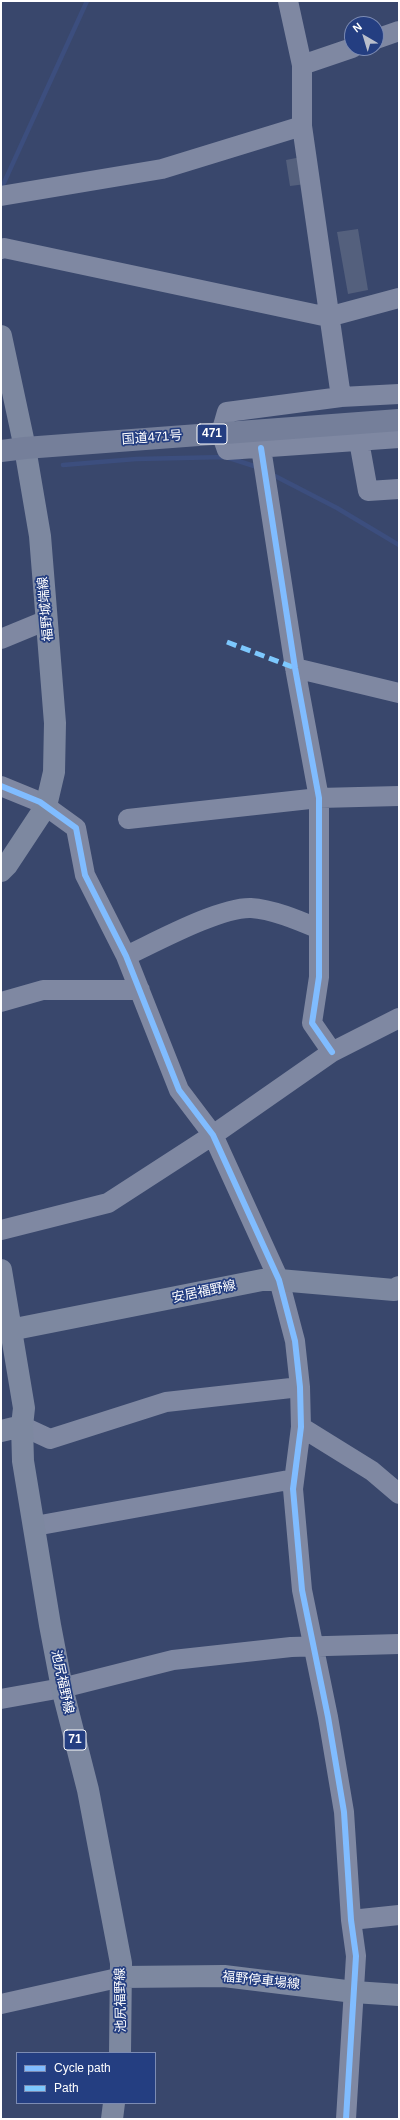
<!DOCTYPE html>
<html>
<head>
<meta charset="utf-8">
<style>
	body { margin:0 }
	#map { position:relative; width:400px; height:2120px; overflow:hidden; background:#39476c; font-family:Helvetica,sans-serif }
	canvas { display:block }
	.frame { position:absolute; inset:0; border:2px solid #fff; pointer-events:none }
	.legend { position:absolute; left:16px; top:2052px; width:140px; height:52px; box-sizing:border-box; background:#243e81; border:1px solid #7c8bb3; margin:0; padding:5px 7px; list-style:none; font-size:12px; color:#fff }
	.legend li { display:flex; align-items:center; gap:8px; height:20px }
	.legend b { width:20px; border:1px solid #7c8bb3 }
	.north { position:absolute; left:344px; top:16px; width:40px; height:40px; box-sizing:border-box; background:#243e81; border:1px solid #7c8bb3; border-radius:50%; rotate:322deg; font-size:11px; font-weight:700; line-height:16px; text-align:center; color:#fff }
	.north::after { content:''; display:block; margin:auto; width:14px; height:18px; background:#babfcc; clip-path:polygon(50% 0,100% 100%,50% 72%,0 100%) }
</style>
</head>
<body>
<div id="map">
<canvas width="400" height="2120"></canvas>
<div class="frame"></div>
<ul class="legend">
<li><b style="height:5px;background:#80bcff"></b>Cycle path</li>
<li><b style="height:5px;background:#7dc8fe"></b>Path</li>
</ul>
<div class="north">N</div>
</div>
<script>
const context = document.querySelector('canvas').getContext('2d');
context.lineJoin = 'round';
function stroke(path, color, width, dash) { context.strokeStyle = color; context.lineWidth = width; context.lineCap = dash ? 'butt' : 'round'; context.setLineDash(dash || []); context.stroke(path); }
function fill(path, color) { context.fillStyle = color; context.fill(path, 'evenodd'); }
function drawText(font, color, halo, rows, align = 'center') {
  context.font = font + ' Helvetica,"Noto Sans JP",sans-serif'; context.lineWidth = 3.5; context.setLineDash([]); context.textBaseline = 'middle'; context.strokeStyle = halo; context.fillStyle = color; for (const [text, x, y, turn = 0] of rows) {
    context.save(); context.translate(x, y); context.rotate((+turn || 0) * Math.PI / 180); context.textAlign = isNaN(turn) ? turn : align; if (halo) context.strokeText(text, 0, 0); context.fillText(text, 0, 0); context.restore();
  }
}
stroke(new Path2D(`
	M2 187 87 1
	M63 465 136 459 226 457 257 467
	M275 476 337 508 399 545`), '#3c4e7e', 4.5);
fill(new Path2D(`
	M301 157 306 184 290 186 286 160Z
	M358 229 368 290 348 294 337 232Z`), '#54607d');
stroke(new Path2D(`
	M288 1 302 65V126L341 397
	M376 39 399 31
	M302 65 352 48
	M1 196 162 169 302 126
	M1 249 4 248 328 317 399 298
	M399 394 341 397 227 412 221 433 227 450 399 438
	M359 441 368 491 399 489
	M261 448 295 668 319 798V977L312 1023 332 1052
	M1 639 47 620
	M295 668 399 693
	M1 786 40 802 76 828 85 875 126 956 179 1090 213 1135 279 1280 295 1341 300 1387 301 1427 293 1489 302 1590 328 1717 344 1812 351 1920 356 1956 346 2119
	M128 819 319 798 399 796
	M126 956C156 942 220 907 251 908 272 909 300 921 319 929
	M1 1002 43 990H140
	M1 1230 108 1203 213 1135 332 1052 399 1018
	M22 1426 50 1439 166 1402 300 1387
	M301 1427 372 1471 399 1494
	M35 1526 294 1479
	M1 1699 62 1688 173 1660 291 1647 399 1644
	M351 1920 399 1915
	M1 2004 122 1977`), '#7f88a2', 20);
stroke(new Path2D(`
	M1 336 25 448 40 536 55 723 54 772 46 806 7 865 1 871
	M1 1270 24 1408 22 1426 23 1461 50 1625 62 1688 88 1790 121 1963 120 2053
	M10 1330 262 1280H279L394 1290 399 1287
	M1 1431 22 1426
	M122 1977 224 1976 354 1992 399 1995
	M112 2119 114 2103`), '#7d88a0', 22);
stroke(new Path2D(`
	M1 451 25 448 399 420`), '#757f9a', 22);
stroke(new Path2D(`
	M227 642 295 668`), '#7dc8fe', 5, [10, 5]);
stroke(new Path2D(`
	M261 448 295 668 319 798V977L312 1023 332 1052
	M1 786 40 802 76 828 85 875 126 956 179 1090 213 1135 279 1280 295 1341 300 1387 301 1427 293 1489 302 1590 328 1717 344 1812 351 1920 356 1956 346 2119`), '#80bcff', 6);
for (const [x, y, w] of [
	[212,434,30],
	[75,1740,22]
]) { const box = new Path2D(); box.roundRect(x - w / 2, y - 10, w, 20, 3); context.fillStyle = '#243e81'; context.fill(box); stroke(box, '#fff', 1); }
drawText('bold 12px', '#fff', null, [
	["471",212,434],
	["71",75,1740]
]);
drawText('13px', '#fff', '#243e81', [
	["国道471号",152,438,-4],
	["福野城端線",46,609,-95],
	["安居福野線",204,1292,-12],
	["池尻福野線",62,1682,78],
	["福野停車場線",261,1981,6],
	["池尻福野線",121,2000,-91]
]);
</script>
</body>
</html>
